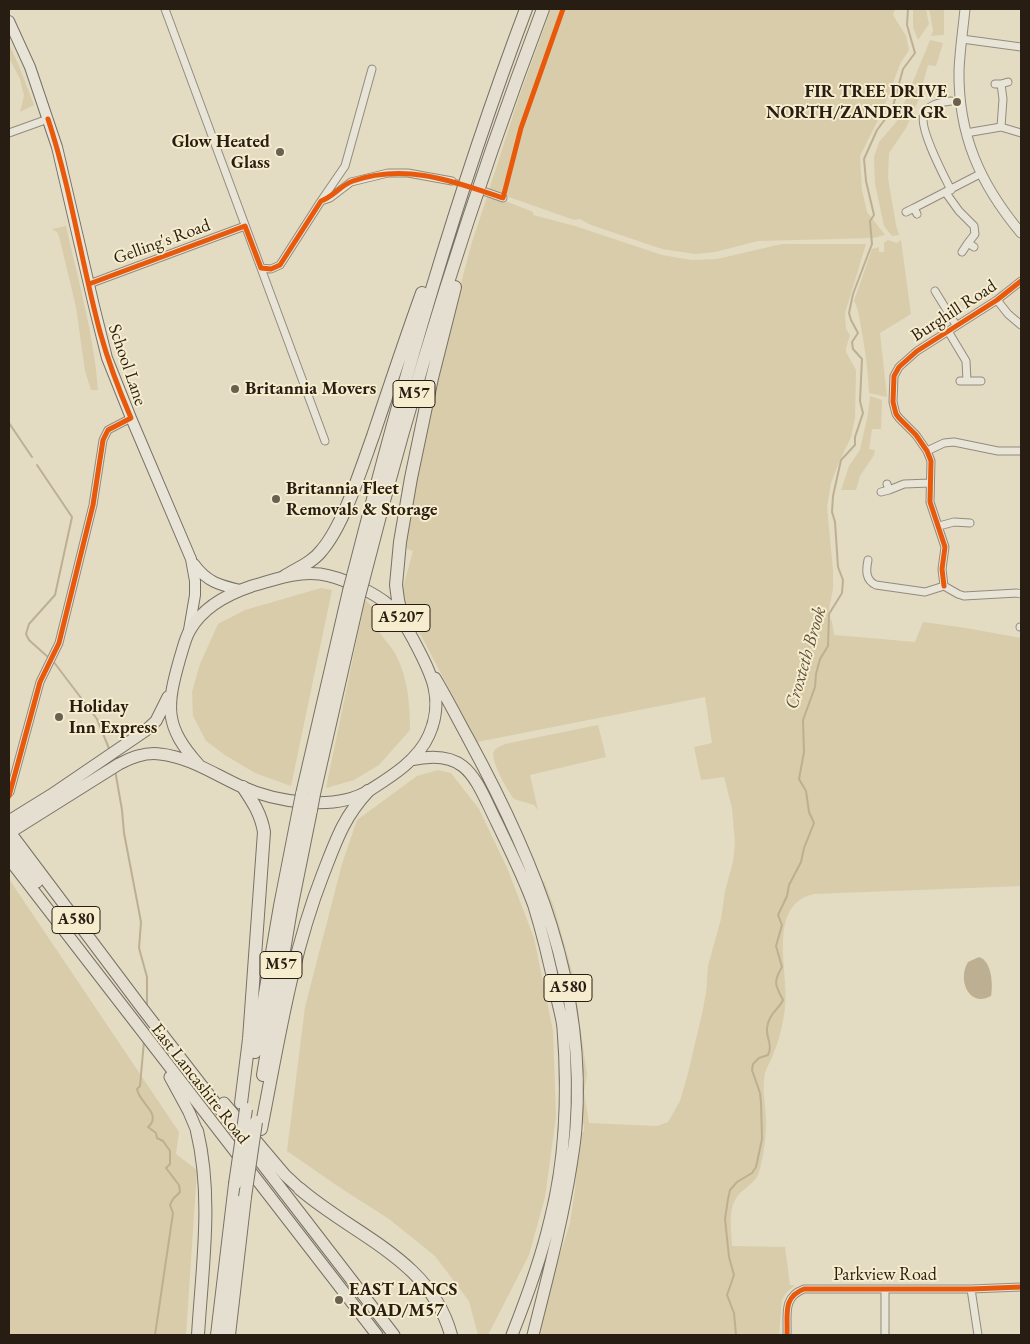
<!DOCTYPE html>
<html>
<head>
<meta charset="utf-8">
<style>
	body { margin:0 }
	#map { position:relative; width:1030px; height:1344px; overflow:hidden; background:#e3dbc2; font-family:"EB Garamond",serif }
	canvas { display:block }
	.frame { position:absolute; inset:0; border:10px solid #281d13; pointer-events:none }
</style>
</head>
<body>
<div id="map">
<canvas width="1030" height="1344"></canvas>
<div class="frame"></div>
</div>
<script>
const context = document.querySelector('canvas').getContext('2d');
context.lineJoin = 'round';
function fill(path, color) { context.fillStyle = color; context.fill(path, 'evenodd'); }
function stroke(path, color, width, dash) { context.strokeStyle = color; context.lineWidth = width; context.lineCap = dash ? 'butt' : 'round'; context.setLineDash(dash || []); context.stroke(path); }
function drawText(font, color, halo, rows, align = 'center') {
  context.font = font + ' "EB Garamond",serif'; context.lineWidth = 4; context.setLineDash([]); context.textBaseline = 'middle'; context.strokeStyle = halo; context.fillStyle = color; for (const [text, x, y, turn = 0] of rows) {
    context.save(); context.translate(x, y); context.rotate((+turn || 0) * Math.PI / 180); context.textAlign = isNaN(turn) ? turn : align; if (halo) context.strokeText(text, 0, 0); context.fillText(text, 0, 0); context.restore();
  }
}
fill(new Path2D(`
	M551 9H895L893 15 906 36 909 50 900 64 883 110 860 156 862 190 867 212 885 235 873 238 758 241 715 252 695 254 662 249 591 225 580 219 574 220 489 190 519 97Z
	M913 9H926L929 24 918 40 913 27Z
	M929 9H944V35L931 36 933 30Z
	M930 40 943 43 936 66 928 65 919 99 906 128 889 153 888 178 896 225 899 235 892 236 884 226 875 184 874 157 879 142 897 121Z
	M9 44 19 66 34 105 20 112 24 96 20 79 9 58Z
	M488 194 533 212V215L575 226 662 255 692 260 717 259 782 244H866L845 313 846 329 850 335 846 348V352L856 370 855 418 851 437 839 462 831 483 827 507 833 570V589L828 614 832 622 834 635 915 642 923 622 966 628 1021 638V886L814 894C765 905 790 974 785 1008 783 1022 780 1039 774 1052 772 1059 767 1066 765 1073 761 1091 767 1109 766 1127 766 1137 762 1166 758 1175 753 1185 742 1189 737 1197 727 1211 732 1230 732 1246L785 1247 790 1285H795L786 1293 782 1300 779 1335H537L547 1296 570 1223 575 1190 579 1136 584 1131V1125L579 1121 581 1074 540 883 544 881 554 907 573 975 587 1075 584 1092 589 1123 657 1126 668 1122 680 1101 688 1073 702 1014 706 993 708 966 721 919 725 891 733 862 735 843 732 808 724 777 701 780 694 747 712 743 705 697 477 742 404 603 402 591 413 551 402 547 447 336 472 242Z
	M66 226C78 280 94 335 98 390H91L85 371 76 307 59 236 57 232 52 229Z
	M888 240 897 243 901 240 911 314 880 333 887 397 869 393C868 370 865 349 861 327 859 317 859 310 854 301L872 249 879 247V252H884V243Z
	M870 396 882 400 881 429H872L869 449 875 450 874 455 860 476 856 490H841L849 466 860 450 868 414Z
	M321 588 332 590 291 786 255 773 225 755 206 741 193 716 192 692 200 664 218 624 245 610Z
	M365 600C379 611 372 611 376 624 378 634 392 646 397 657 408 680 410 705 410 730L379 765 354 780 326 788Z
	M598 725 606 757 530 775 538 810 534 805 514 799C508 791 489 759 494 751 497 747 501 746 505 744Z
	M438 770 451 773 479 809 508 870 534 938 553 1031 556 1117 545 1197 529 1255 488 1335H478L469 1301 435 1256 389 1219 339 1187 287 1151 305 1007 342 864 357 820 417 776Z
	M9 879 179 1132 176 1154 197 1170 186 1335H9Z`), '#d8ccab');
fill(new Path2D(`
	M979 957C992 961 993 985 991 996 969 1008 957 980 968 962Z`), '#bdb092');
stroke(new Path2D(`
	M9 423 32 457
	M37 465 72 517 55 595 29 624 26 634 29 640 49 658
	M53 661 97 719 110 751
	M115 770 122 810 124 833 141 922 139 948 147 977V1007
	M144 1041 140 1086 137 1089C139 1103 163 1114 148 1127L156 1133 157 1138 163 1141 170 1151V1164L166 1168 179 1185 180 1192 173 1199 170 1205 173 1213 155 1335
	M736 1335 734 1313 727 1295 734 1275 729 1257 725 1219 728 1199 730 1190 737 1182 752 1173 756 1167 762 1139 761 1103 760 1093 752 1070 753 1064 759 1058 768 1055C773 1046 766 1037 767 1028 768 1015 778 1010 783 1000 775 985 773 982 782 967L776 946 782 925 778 915 787 896 789 885 801 862 804 848 814 823 809 812 806 791 799 779 804 752 803 720 815 687 816 674 820 659 828 646 829 614 842 593 843 580 838 567 835 522 832 512 833 496 841 460 855 445V437L863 413 860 401 862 359 853 349 852 342 858 333 851 320 849 313 853 294 872 244 870 221 874 215 866 181 864 159 877 130 892 110 903 69 915 53 907 25 908 9`), '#bdb092', 2);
stroke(new Path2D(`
	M452 181 481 190`), '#beb59f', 7, [7, 3.5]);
const minor = new Path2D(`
	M165 9 325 441
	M962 39 1021 47
	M995 84H1001L1008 82
	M951 101C942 102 928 104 924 114 918 127 944 176 951 190
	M1001 127 1003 99 1001 84
	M9 133 48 119
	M966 133 1001 127 1021 133
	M486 192 503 198
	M946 193 959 211 974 226 975 234 968 243
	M321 201 330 198 351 182 388 173H408L452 181
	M914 208 980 174
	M906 212 914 208 917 214
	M962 252 968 243 974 247
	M261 268 271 269 280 265 321 201 345 166 372 69
	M89 284 245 226
	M935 291 956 325
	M997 300 1008 314 1021 325
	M948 331 966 361 967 381
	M960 381H981
	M927 451 944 443 954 442 998 451H1021
	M889 490 904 484 930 483
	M881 492 889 490 887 484
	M939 526 954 522 970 523
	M868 560C866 570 865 580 876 585L925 592 944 586 958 594 964 596 1017 593 1021 594
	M944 586 942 569 945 547 930 502 931 461 927 451 916 435 899 418 896 414 893 402 894 376 899 367 917 351 997 300 1021 281
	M1020 627H1021
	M10 792 40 682 59 643 93 505 103 440 108 430 131 418
	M885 1289V1335
	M971 1289 978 1335
	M787 1335C788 1316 782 1297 804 1289H971L1021 1287`);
const tertiary = new Path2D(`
	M965 9C963 29 960 49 959 70 958 135 980 184 1021 233`);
const secondary = new Path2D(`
	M9 21 30 67 57 147 94 306 107 358 131 418 191 559 195 581V595L189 630
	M194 564C207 582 219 585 240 590`);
const trunk = new Path2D(`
	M435 678C447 698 457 718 468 738 535 861 587 985 576 1128 575 1141 573 1153 571 1166 562 1223 547 1279 533 1335
	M411 760C468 747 475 779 497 823 510 850 524 878 534 906 543 935 550 965 556 994 558 1005 562 1017 563 1028 568 1092 566 1158 550 1220 541 1259 527 1297 512 1335
	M9 821 51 795 145 731 156 721 168 697
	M9 831 142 1008 394 1335
	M9 833 119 764C132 757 145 752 160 754 189 757 214 774 240 786 275 802 335 812 370 790 392 776 418 760 429 735 445 699 431 673 414 641 407 628 401 616 390 606 374 592 341 577 320 574 296 571 274 580 252 586 228 594 203 607 190 630 185 638 183 649 180 658 166 707 164 726 199 765
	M9 845 37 882
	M9 859 377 1335
	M170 1077 189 1112 197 1131
	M224 1103 285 1175 300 1189`);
const motorway = new Path2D(`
	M285 576C298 568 313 562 322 550 344 524 361 469 373 436 389 388 405 340 422 293
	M353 576C402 384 456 195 526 9
	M363 581C412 387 472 196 543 9
	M403 622 398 600 396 585 400 542 411 478 432 378 455 287
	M302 794 349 591
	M314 794 359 596
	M255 1052 280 906 299 809
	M263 1075 291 909 311 810
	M241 1103 249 1039 264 832C261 814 253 802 243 787
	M261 1129C278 1043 291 956 323 874 336 841 343 818 368 791
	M197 1131C213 1197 202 1268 198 1335
	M300 1189C353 1235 431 1260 451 1335
	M217 1335 235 1184
	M229 1335 245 1197`);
stroke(minor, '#928c7d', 9);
stroke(tertiary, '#928c7d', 11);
stroke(secondary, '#787266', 12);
stroke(trunk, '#787266', 13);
stroke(motorway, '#787266', 14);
stroke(minor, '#e8e4d7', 7);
stroke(tertiary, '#e8e4d7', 9);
stroke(secondary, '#e8e4d7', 10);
stroke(trunk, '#e4dfd1', 11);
stroke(motorway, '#e4dfd1', 12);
const motorwayBridge = new Path2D(`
	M349 591 353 576
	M359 596 363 581
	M299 809 302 794
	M311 810 314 794
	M235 1184 246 1109
	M245 1197 256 1122`);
stroke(motorwayBridge, '#787266', 14, []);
stroke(motorwayBridge, '#e4dfd1', 12);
stroke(new Path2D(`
	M89 284 245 226 261 268 271 269 280 265 321 201C333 197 341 185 353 181 406 163 452 181 503 198L521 128 563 9
	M944 586 942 569 945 547 930 502 931 461 927 451 916 435 899 418 896 414 893 402 894 376 899 367 917 351 997 300 1021 281
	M9 796 40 682 59 643 93 505 103 440 108 430 131 418C119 390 108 361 100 332 81 261 71 189 48 119
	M787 1335C788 1316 782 1297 804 1289H971L1021 1287`), '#e8590c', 5);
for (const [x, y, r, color] of [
	[957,102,5,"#696050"],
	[280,152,5,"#696050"],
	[235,389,5,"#696050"],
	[276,499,5,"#696050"],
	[59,717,5,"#696050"],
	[339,1300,5,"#696050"]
]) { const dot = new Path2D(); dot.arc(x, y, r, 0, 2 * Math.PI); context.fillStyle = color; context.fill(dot); stroke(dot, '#f6ecce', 2); }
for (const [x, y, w] of [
	[414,394,42],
	[401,618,58],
	[76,920,48],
	[281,965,42],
	[568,988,48]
]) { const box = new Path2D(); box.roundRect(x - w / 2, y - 13.5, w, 27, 4); context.fillStyle = '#f6ecce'; context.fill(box); stroke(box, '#281d13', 1); }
drawText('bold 16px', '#281d13', null, [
	["M57",414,394],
	["A5207",401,618],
	["A580",76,920],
	["M57",281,965],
	["A580",568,988]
]);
drawText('bold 18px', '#281d13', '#f6ecce', [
	["FIR TREE DRIVE",947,92,"right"],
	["NORTH/ZANDER GR",947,113,"right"],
	["Glow Heated",270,142,"right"],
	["Glass",270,163,"right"],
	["Britannia Movers",245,389],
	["Britannia Fleet",286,489],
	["Removals & Storage",286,510],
	["Holiday",69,707],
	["Inn Express",69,728],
	["EAST LANCS",349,1290],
	["ROAD/M57",349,1311]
], 'left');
drawText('18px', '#281d13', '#f6ecce', [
	["Gelling's Road",162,242,-20],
	["Burghill Road",954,311,-33],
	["School Lane",127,365,71],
	["East Lancashire Road",200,1084,52],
	["Parkview Road",885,1275]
]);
drawText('italic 19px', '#5d513d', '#f6ecce', [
	["Croxteth Brook",806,658,-74]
]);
</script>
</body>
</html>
